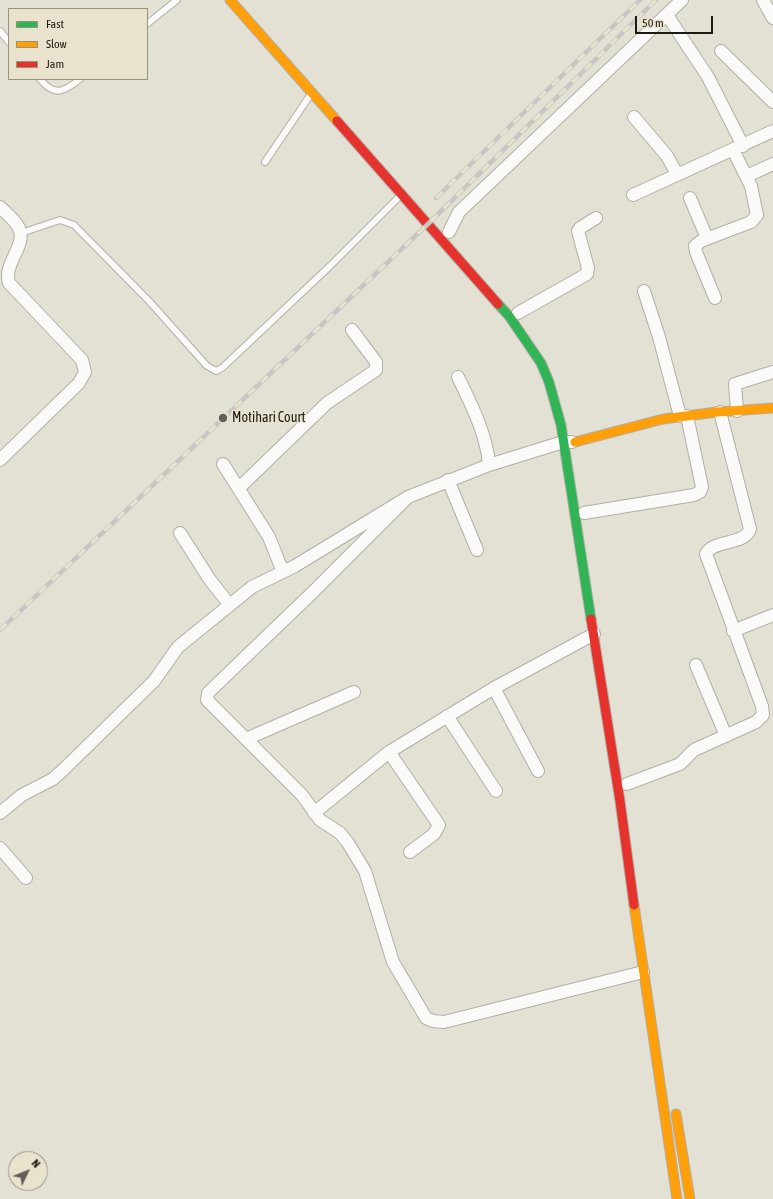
<!DOCTYPE html>
<html>
<head>
<meta charset="utf-8">
<style>
	body { margin:0 }
	#map { position:relative; width:773px; height:1199px; overflow:hidden; background:#e3e0d4; font-family:"Asap Condensed",sans-serif }
	canvas { display:block }
	.legend { position:absolute; left:8px; top:8px; width:140px; height:72px; box-sizing:border-box; background:#e9e3ce; border:1px solid #979383; margin:0; padding:5px 7px; list-style:none; font-size:12px; color:#1d1a13 }
	.legend li { display:flex; align-items:center; gap:8px; height:20px }
	.legend b { width:20px; border:1px solid #979383 }
	.north { position:absolute; left:8px; top:1151px; width:40px; height:40px; box-sizing:border-box; background:#e9e3ce; border:1px solid #979383; border-radius:50%; rotate:47deg; font-size:11px; font-weight:700; line-height:16px; text-align:center; color:#1d1a13 }
	.north::after { content:''; display:block; margin:auto; width:14px; height:18px; background:#625f57; clip-path:polygon(50% 0,100% 100%,50% 72%,0 100%) }
	.scale { position:absolute; left:635px; top:16px; width:78px; height:18px; box-sizing:border-box; border:2px solid #1d1a13; border-top:0; padding-left:5px; font-size:12px; line-height:14px; white-space:nowrap; color:#1d1a13; -webkit-text-stroke:3px #e9e3ce; paint-order:stroke }
</style>
</head>
<body>
<div id="map">
<canvas width="773" height="1199"></canvas>
<ul class="legend">
<li><b style="height:5px;background:#30b455"></b>Fast</li>
<li><b style="height:5px;background:#ff9f0a"></b>Slow</li>
<li><b style="height:5px;background:#e5322d"></b>Jam</li>
</ul>
<div class="north">N</div>
<div class="scale">50 m</div>
</div>
<script>
const context = document.querySelector('canvas').getContext('2d');
context.lineJoin = 'round';
function stroke(path, color, width, dash) { context.strokeStyle = color; context.lineWidth = width; context.lineCap = dash ? 'butt' : 'round'; context.setLineDash(dash || []); context.stroke(path); }
function drawText(font, color, halo, rows, align = 'center') {
  context.font = font + ' "Asap Condensed",sans-serif'; context.lineWidth = 3; context.setLineDash([]); context.textBaseline = 'middle'; context.strokeStyle = halo; context.fillStyle = color; for (const [text, x, y, turn = 0] of rows) {
    context.save(); context.translate(x, y); context.rotate((+turn || 0) * Math.PI / 180); context.textAlign = isNaN(turn) ? turn : align; if (halo) context.strokeText(text, 0, 0); context.fillText(text, 0, 0); context.restore();
  }
}
const lane = new Path2D(`
	M147 24 177 0
	M0 31 9 42
	M40 79C54 97 64 92 80 79
	M265 162 311 94
	M21 233 60 220 74 225 149 301 207 366 216 371 222 368 330 266 401 195`);
const street = new Path2D(`
	M763 0 773 18
	M667 15 708 77 743 146
	M721 51 773 102
	M634 117 667 156 677 174
	M747 176 773 164
	M633 195 773 131
	M690 198 707 238
	M0 207C6 213 15 220 19 228 27 246 3 263 9 283L82 360 85 372 79 383 0 460
	M449 232 459 212 682 0
	M644 291 659 337 680 416
	M715 298 696 252 695 246 701 241 751 222 757 215 751 186 733 150
	M518 313 587 274 588 268 578 231 580 228 596 218
	M458 377C471 404 487 435 489 465
	M737 411 735 384 773 372
	M223 464 269 537 283 572
	M448 480 477 550
	M239 488 327 403 376 370V362L352 330
	M408 497 313 592 211 690 208 693 207 700 302 795 320 820 340 833 348 843 365 871 393 962 426 1018 433 1021 444 1022 643 972
	M584 513 694 495 700 492 702 487 687 416
	M180 533 210 580 229 604
	M733 631 773 615
	M696 665 726 736
	M494 688 538 771
	M447 716 496 791
	M246 739 354 692
	M389 752 439 825 434 834 410 852
	M627 784 680 764 694 750 756 722 763 715 762 706 706 554C713 539 744 546 750 529L720 412
	M0 813 22 795 53 779 63 770 154 681 178 647 252 587 295 566 408 497 489 465 563 442H572
	M314 813 389 752 494 688 594 634
	M0 848 26 878`);
const fast = new Path2D(`
	M498 304 509 316 541 363 549 382 561 425 591 619`);
const slow = new Path2D(`
	M230 0 337 121
	M575 442 663 419 717 412 773 408
	M634 905 677 1199
	M676 1114 690 1199`);
const jam = new Path2D(`
	M337 121 498 304
	M591 619 620 801 634 905`);
stroke(lane, '#b2afa6', 8);
stroke(street, '#b2afa6', 14);
stroke(fast, '#b2afa6', 11);
stroke(slow, '#b2afa6', 11);
stroke(jam, '#b2afa6', 11);
stroke(lane, '#fbfaf9', 6);
stroke(street, '#fbfaf9', 12);
stroke(fast, '#30b455', 9);
stroke(slow, '#ff9f0a', 9);
stroke(jam, '#e5322d', 9);
const rail = new Path2D(`
	M436 198 640 0
	M0 630 428 224 656 0`);
stroke(rail, '#c8c6c3', 4.5);
stroke(rail, '#e9e3ce', 3, [9]);
for (const [x, y, r, color] of [
	[223,418,5,"#625f57"]
]) { const dot = new Path2D(); dot.arc(x, y, r, 0, 2 * Math.PI); context.fillStyle = color; context.fill(dot); stroke(dot, '#e9e3ce', 1.5); }
drawText('14px', '#1d1a13', '#e9e3ce', [
	["Motihari Court",232,418]
], 'left');
</script>
</body>
</html>
